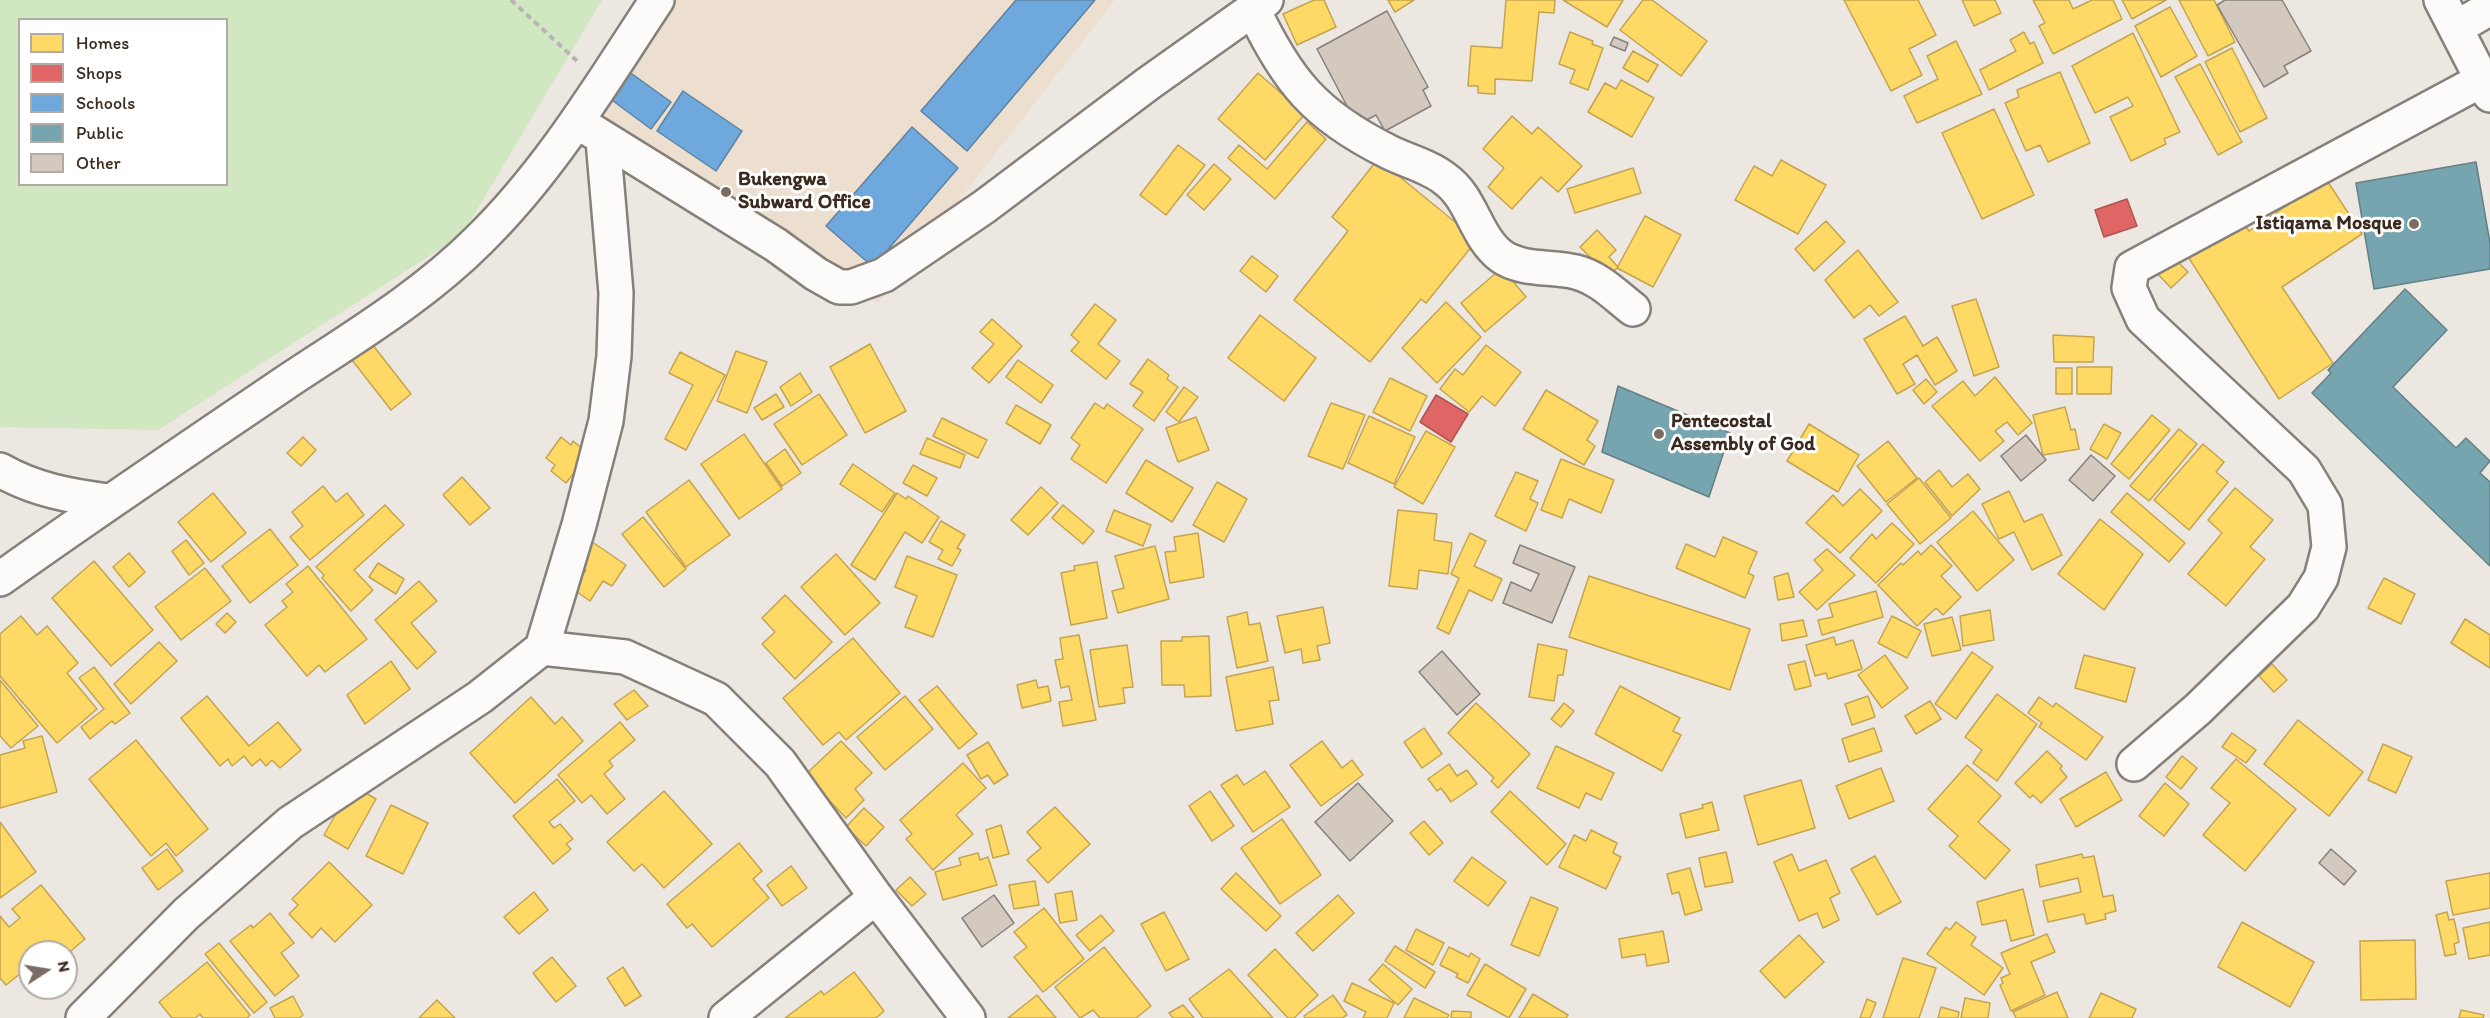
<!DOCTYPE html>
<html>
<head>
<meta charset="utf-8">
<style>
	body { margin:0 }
	#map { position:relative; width:2490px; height:1018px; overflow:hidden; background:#ede7e1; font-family:Itim,sans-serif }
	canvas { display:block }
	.legend { position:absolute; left:18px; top:18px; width:210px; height:168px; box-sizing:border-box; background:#fff; border:2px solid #b1aaa5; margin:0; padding:8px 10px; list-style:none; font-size:18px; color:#3b2a1e }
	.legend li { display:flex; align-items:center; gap:12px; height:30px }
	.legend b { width:30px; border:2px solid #b1aaa5 }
	.north { position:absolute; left:18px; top:940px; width:60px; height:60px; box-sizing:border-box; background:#fff; border:2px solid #b1aaa5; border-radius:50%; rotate:78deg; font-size:16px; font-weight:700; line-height:24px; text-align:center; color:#3b2a1e }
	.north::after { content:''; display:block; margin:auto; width:21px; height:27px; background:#796c62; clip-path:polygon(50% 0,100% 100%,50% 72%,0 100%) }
</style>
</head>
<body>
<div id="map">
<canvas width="2490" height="1018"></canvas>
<ul class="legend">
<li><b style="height:16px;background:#ffd966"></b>Homes</li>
<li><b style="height:16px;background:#e06666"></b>Shops</li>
<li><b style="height:16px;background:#6fa8dc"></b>Schools</li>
<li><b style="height:16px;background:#76a5af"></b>Public</li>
<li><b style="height:16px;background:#d3c9be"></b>Other</li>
</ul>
<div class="north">N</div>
</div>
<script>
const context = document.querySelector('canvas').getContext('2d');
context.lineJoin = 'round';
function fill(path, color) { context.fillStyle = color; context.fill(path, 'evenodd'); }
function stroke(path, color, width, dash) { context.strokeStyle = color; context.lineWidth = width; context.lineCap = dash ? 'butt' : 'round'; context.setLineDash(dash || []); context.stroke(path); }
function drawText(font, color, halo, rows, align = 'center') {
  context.font = font + ' Itim,sans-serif'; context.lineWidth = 6; context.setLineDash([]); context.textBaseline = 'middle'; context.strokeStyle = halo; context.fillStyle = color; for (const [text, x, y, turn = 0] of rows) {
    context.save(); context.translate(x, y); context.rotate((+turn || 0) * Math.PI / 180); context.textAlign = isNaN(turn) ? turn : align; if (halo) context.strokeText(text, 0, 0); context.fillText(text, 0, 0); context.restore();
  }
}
fill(new Path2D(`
	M666 0H1115L879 303 575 115Z`), '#ecdfd0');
fill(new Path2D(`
	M0 0H602L462 235 158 430 0 427ZM20 20H226V184H20Z`), '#d0e7c1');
const homes = new Path2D(`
	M1314 0H1324L1336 27 1297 45 1283 14Z
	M1388 0H1414L1395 12Z
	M1506 0H1555L1554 13 1539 12 1532 81 1495 79V94L1478 93V86H1468L1471 46 1502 48Z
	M1563 0H1623L1607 27Z
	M1643 0H1652L1707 41 1681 76 1620 30Z
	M1844 0H1918L1936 35 1909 49 1922 75 1891 91Z
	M1962 0H1995L2001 13 1974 26Z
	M2033 0H2069L2073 9 2092 0H2113L2122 19 2053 54 2039 26 2045 23Z
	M2122 0H2166L2132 19Z
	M2179 0H2214L2235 42 2208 56Z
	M2170 7 2197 56 2161 77 2135 26Z
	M1570 32 1593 41 1592 44 1603 48 1588 90 1570 83 1575 70 1559 64Z
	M2024 32 2030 44 2034 42 2043 63 1989 90 1980 70 2016 51 2010 40Z
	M2133 33 2180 132 2164 139 2166 144 2131 161 2110 117 2133 106 2128 97 2095 113 2072 66Z
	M1956 41 1982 94 1917 123 1904 96 1938 79 1927 56Z
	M2232 48 2267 118 2240 132 2205 62Z
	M1633 51 1658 65 1648 82 1623 68Z
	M2200 64 2242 142 2218 155 2175 77Z
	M2060 72 2090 143 2048 162 2040 145 2026 151 2005 103 2019 97 2017 90Z
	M1258 73 1305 114 1265 160 1218 119Z
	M1621 80 1654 98 1632 137 1588 112 1605 83 1616 89Z
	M1994 109 2034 195 1982 219 1942 133Z
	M1512 116 1532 134 1538 127 1582 166 1558 192 1541 177 1512 209 1488 187 1504 168 1483 149Z
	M1307 122 1326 139 1275 199 1228 158 1239 145 1267 169Z
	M1178 145 1205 165 1166 215 1140 195Z
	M1378 159 1477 240 1426 303 1421 299 1370 362 1294 300 1348 231 1332 217Z
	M1781 160 1826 185 1798 234 1735 200 1754 166 1772 176Z
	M1214 164 1231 179 1204 210 1187 195Z
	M1633 168 1641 193 1575 213 1567 189Z
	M2326 179 2362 234 2282 287 2333 363 2279 399 2187 255 2241 220 2249 231Z
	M1645 216 1681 235 1653 287 1617 268Z
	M1826 221 1845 242 1814 271 1795 249Z
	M1597 230 1616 250 1609 257 1618 267 1609 276 1580 247Z
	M1858 250 1898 302 1879 316 1870 305 1854 318 1825 280Z
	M2168 252 2188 272 2171 288 2152 268Z
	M1252 256 1278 276 1266 292 1240 271Z
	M1502 268 1526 297 1485 332 1461 303Z
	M1976 299 1999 367 1974 376 1952 306Z
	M1446 302 1481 337 1437 383 1402 348Z
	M1095 304 1116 320 1098 344 1120 361 1106 379 1071 351 1079 342 1071 335Z
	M1260 315 1316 358 1284 401 1228 358Z
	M1905 316 1923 346 1937 337 1957 371 1935 385 1917 355 1903 364 1915 384 1897 394 1864 339Z
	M992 319 1022 346 989 383 972 368 994 344 980 332Z
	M2053 335 2094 337 2093 362H2054Z
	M372 344 411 394 391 410 352 360Z
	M870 344 906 411 865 433 830 367Z
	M1486 345 1521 372 1495 406 1482 396 1469 412 1440 389 1455 369 1463 375Z
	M736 351 767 362 747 413 717 401Z
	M680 352 725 375 686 450 665 439 693 385 669 373Z
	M1148 359 1169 375 1167 379 1178 387 1154 421 1133 406 1143 392 1130 384Z
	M1018 360 1053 385 1041 403 1006 377Z
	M2077 367H2112L2111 394H2077Z
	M2056 368H2072V394H2056Z
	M800 373 812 392 791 406 780 387Z
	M1995 377 2032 423 2018 435 2007 422 1995 431 2004 441 1980 461 1932 406 1963 381 1975 396Z
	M1390 378 1427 396 1410 431 1373 412Z
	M1926 379 1937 392 1924 404 1913 390Z
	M1184 387 1198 397 1179 422 1166 412Z
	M1546 390 1598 421 1587 440 1595 446 1584 465 1523 429Z
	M776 394 784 407 762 420 754 408Z
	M819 394 847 435 802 465 774 424Z
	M1095 403 1104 409 1107 404 1143 429 1106 483 1071 459 1080 445 1071 438Z
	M1331 403 1365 415 1343 469 1308 456Z
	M1016 405 1051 425 1040 444 1006 423Z
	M2065 407 2071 430 2075 429 2079 449 2043 455 2033 415Z
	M2152 415 2170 430 2129 479 2111 464Z
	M1369 416 1415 437 1394 484 1348 463Z
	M1196 417 1209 450 1178 462 1166 428Z
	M942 418 987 440 978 458 933 436Z
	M1809 424 1859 455 1838 492 1787 461Z
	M2104 424 2121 433 2107 459 2090 449Z
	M2179 429 2197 444 2149 501 2130 486Z
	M1426 431 1455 447 1423 504 1394 487Z
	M744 434 782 489 739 519 701 464Z
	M303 437 316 450 301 466 287 453Z
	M561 437 571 445 573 441 589 454 566 483 551 471 555 465 546 458Z
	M927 438 965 455 960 468 920 454Z
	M1888 441 1917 478 1886 502 1857 466Z
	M2203 444 2224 462 2216 472 2228 482 2189 530 2154 500Z
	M785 449 801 473 782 486 766 463Z
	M1561 459 1614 480 1601 513 1569 499 1562 518 1541 510Z
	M1146 460 1193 488 1172 522 1126 493Z
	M853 464 895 493 882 512 840 484Z
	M913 465 937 478 927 496 903 483Z
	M1939 470 1952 487 1968 474 1980 489 1952 516 1925 482Z
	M1516 472 1538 481 1530 499 1538 503 1526 531 1495 516Z
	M462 477 490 508 470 525 443 495Z
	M1919 478 1951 518 1920 544 1887 504Z
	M689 480 730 535 686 567 646 512Z
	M1217 482 1247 499 1224 542 1193 525Z
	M323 486 336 502 347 493 364 515 310 560 290 537 303 526 292 512Z
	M1041 487 1058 503 1028 535 1011 520Z
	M2235 488 2273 520 2250 547 2265 559 2226 606 2188 574 2222 533 2208 520Z
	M1860 489 1882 511 1840 553 1806 523 1833 495 1843 506Z
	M2009 491 2024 522 2042 514 2062 555 2032 570 2014 532 1999 539 1982 504Z
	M213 493 246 533 211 562 178 522Z
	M897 493 906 499 908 496 939 517 922 543 905 532 875 580 851 565Z
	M2127 493 2185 543 2169 562 2111 512Z
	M385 505 404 525 354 570 373 590 351 611 322 578 324 575 316 567Z
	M1063 505 1094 531 1083 544 1052 518Z
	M1114 510 1151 525 1143 546 1106 531Z
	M1398 510 1437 514 1434 540 1452 543 1448 574 1419 570 1417 589 1389 586Z
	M1973 511 2014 560 1977 591 1937 542Z
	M643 517 686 569 664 587 622 534Z
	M2100 519 2143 554 2104 610 2058 574Z
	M941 521 965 535 957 548 961 550 952 566 938 559 943 550 929 542Z
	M1892 523 1914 544 1876 583 1850 558 1872 534 1876 539Z
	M270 529 298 565 250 603 222 566Z
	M1198 533 1204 577 1170 583 1165 552 1176 551 1174 537Z
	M1470 533 1486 541 1474 566 1502 579 1492 601 1469 590 1449 634 1437 628 1459 578 1451 574Z
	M585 537 626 565 612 586 603 581 590 601 573 589 586 570 570 558Z
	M1723 537 1757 552 1748 573 1754 576 1745 598 1676 568 1686 544 1715 557Z
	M186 540 204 563 189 575 172 551Z
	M1931 545 1952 566 1941 576 1961 597 1943 615 1936 608 1917 626 1878 585 1901 563 1903 565 1918 551 1921 555Z
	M1155 546 1169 599 1118 613 1112 591 1124 588 1115 556Z
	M1827 549 1855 575 1817 610 1799 592 1823 570 1814 560Z
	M129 553 145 572 129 587 113 567Z
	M836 554 880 603 845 635 801 587Z
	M907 556 957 575 933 637 905 627 917 596 895 587Z
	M94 561 153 630 111 666 52 598Z
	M1097 562 1107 618 1071 625 1061 573 1075 570 1074 566Z
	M378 563 404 579 396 594 369 577Z
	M308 566 367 639 325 672 319 665 307 676 265 625 287 607 282 601 293 592 286 584Z
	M205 568 231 601 181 640 155 607Z
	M1788 573 1794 597 1778 600 1774 577Z
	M1589 576 1750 629 1730 690 1569 637Z
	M2384 578 2415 594 2401 624 2368 608Z
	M419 581 437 601 411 623 436 652 417 669 375 620Z
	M1876 591 1883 617 1822 635 1818 620 1833 617 1829 604Z
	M785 595 832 642 795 679 762 644 775 632 762 618Z
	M1323 607 1330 643 1317 646 1320 660 1303 663 1301 649 1285 653 1277 616Z
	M1990 610 1994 640 1963 646 1960 616Z
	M1247 612 1249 625 1260 623 1268 661 1237 668 1227 617Z
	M227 613 236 622 225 633 216 624Z
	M21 616 37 635 47 626 78 663 67 673 97 709 57 743 0 676V634Z
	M1892 616 1921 631 1907 658 1878 643Z
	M1952 617 1961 650 1932 656 1924 624Z
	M2465 619 2490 635V668L2451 643Z
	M1803 620 1807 636 1782 641 1780 624Z
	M1079 635 1096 720 1063 726 1059 702 1072 700 1069 686 1061 688 1055 660 1063 659 1060 638Z
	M1209 636 1211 696 1185 697 1184 685H1162L1161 641H1182V637Z
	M1834 637 1836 645 1853 640 1862 669 1828 679 1826 673 1815 676 1806 645Z
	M853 638 900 693 846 740 839 732 823 745 783 698Z
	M159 642 177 661 131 704 114 684Z
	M1538 644 1567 650 1563 675H1558L1554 701 1529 697Z
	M1127 645 1133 687 1123 688 1125 703 1099 707 1090 650Z
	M1972 652 1993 667 1956 719 1935 704Z
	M1885 655 1908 688 1882 708 1858 675Z
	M2084 655 2135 668 2126 702 2075 688Z
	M391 661 410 689 365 724 347 695Z
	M1805 661 1811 686 1795 690 1788 665Z
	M2272 664 2287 680 2274 692 2259 676Z
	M94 667 130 713 115 724 112 721 90 739 81 727 104 709 79 678Z
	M1273 667 1279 700 1269 701 1273 724 1236 731 1226 677Z
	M0 680 38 726 11 748 0 736Z
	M1036 680 1038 688 1048 686 1051 701 1022 708 1017 685Z
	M937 686 977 734 959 749 919 700Z
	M1620 686 1680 718 1673 731 1681 735 1662 771 1595 734Z
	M634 690 648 706 627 720 614 704Z
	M1997 694 2037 724 1997 781 1973 763 1982 750 1965 737Z
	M207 696 249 746 278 722 301 750 280 768 272 760 266 766 260 759 252 766 244 756 232 766 228 759 220 766 181 718Z
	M905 696 933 729 885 770 857 737Z
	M1868 696 1875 717 1852 725 1845 704Z
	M531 697 555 724 562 717 583 741 515 803 470 753Z
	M2039 697 2053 707 2056 703 2103 737 2086 760 2039 727 2042 723 2028 713Z
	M1930 701 1941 719 1916 734 1905 716Z
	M1476 703 1530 754 1498 788 1491 781 1494 778 1448 733Z
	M1564 703 1574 711 1561 727 1551 719Z
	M2298 720 2363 772 2329 816 2264 764Z
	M620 722 635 740 609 761 613 766 604 774 625 799 607 814 591 795 582 803 558 775Z
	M1424 728 1442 754 1422 768 1404 742Z
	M1874 728 1882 751 1849 762 1842 739Z
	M2232 733 2256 750 2246 763 2222 747Z
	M42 736 57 792 0 808V755L25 748 23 741Z
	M136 740 208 829 176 856 166 843 151 856 89 779Z
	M841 741 872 773 855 789 864 800 846 818 805 775Z
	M1322 741 1342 768 1352 760 1363 775 1321 806 1290 765Z
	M988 742 1008 775 994 784 988 775 981 779 967 755Z
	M2383 744 2412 757 2396 793 2368 780Z
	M1556 746 1614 773 1601 800 1586 793 1579 808 1537 788Z
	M2047 751 2062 766 2060 769 2067 777 2041 803 2033 795 2030 798 2015 783Z
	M2182 756 2197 768 2181 789 2166 777Z
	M2236 759 2296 809 2245 871 2203 835 2230 803 2211 788Z
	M963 763 986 788 956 815 973 834 933 870 906 839 912 834 900 820Z
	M1449 764 1457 776 1467 770 1477 784 1451 802 1441 788 1437 791 1428 779Z
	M1967 765 2001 796 1978 822 2010 850 1985 879 1949 846 1958 836 1928 809Z
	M1881 768 1894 801 1849 819 1836 786Z
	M1265 771 1290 807 1253 832 1221 785 1237 775 1244 785Z
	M2106 772 2122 800 2076 827 2060 799Z
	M557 779 575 801 549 822 554 828 560 824 573 839 566 844 571 849 553 864 513 816Z
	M1801 780 1815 828 1758 845 1744 796Z
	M2165 783 2189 804 2164 836 2139 816Z
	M352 785 376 799 348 849 324 835Z
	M664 791 712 844 664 888 642 864 634 871 607 842Z
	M1210 791 1234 826 1212 841 1189 806Z
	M1510 791 1566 844 1547 865 1491 812Z
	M1712 802 1719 830 1686 838 1680 814 1703 808 1702 805Z
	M391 805 428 823 403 874 366 856Z
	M1055 807 1090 844 1048 883 1027 860 1041 848 1027 832Z
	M864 808 884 827 866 846 846 827Z
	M1282 819 1321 875 1280 904 1241 848Z
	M1424 821 1443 843 1429 855 1410 833Z
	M0 822 36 872 0 898Z
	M1001 825 1009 854 993 858 986 830Z
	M1591 830 1617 843 1613 853 1621 857 1606 889 1559 867 1574 835 1586 841Z
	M739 843 762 871 753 879 769 898 712 947 692 924 687 928 667 904Z
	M167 849 183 871 158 890 142 868Z
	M1726 852 1733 882 1705 887 1699 858Z
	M978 853 980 860 988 857 997 885 943 900 935 872 961 865 959 858Z
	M1792 854 1799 871 1826 860 1840 893 1830 898 1839 920 1823 928 1817 913 1799 921 1774 862Z
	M2082 854 2083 858 2094 856 2103 897 2113 895 2116 911 2105 914 2106 919 2086 924 2084 914 2048 922 2043 901 2081 892 2078 878 2040 887 2036 865Z
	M1875 856 1901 902 1877 915 1851 869Z
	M1472 857 1506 882 1488 906 1454 881Z
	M329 862 372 905 335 942 321 928 312 938 289 914 298 905 292 899Z
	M791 866 807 888 782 906 767 885Z
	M1690 868 1702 910 1685 915 1679 892 1672 894 1667 874Z
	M1236 873 1281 916 1266 931 1221 889Z
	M2490 873V908L2453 915 2446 881Z
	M910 877 926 894 912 906 896 890Z
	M1035 881 1039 905 1014 909 1009 885Z
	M41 885 85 939 66 955V952H30V966L6 985 0 978V916L9 927 20 918 12 909Z
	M2023 889 2034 935 2011 941 2006 920 1982 925 1977 902Z
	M1072 891 1077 920 1060 923 1055 894Z
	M534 892 548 910 519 934 504 917Z
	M1338 895 1354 913 1313 951 1296 933Z
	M1531 897 1558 908 1539 956 1511 945Z
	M1044 908 1084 959 1043 992 1014 957 1027 947 1014 932Z
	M1164 912 1189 959 1166 971 1141 924Z
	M2447 912 2449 920 2454 919 2459 942 2454 944 2456 954 2445 956 2436 915Z
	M270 913 294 943 281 953 299 976 275 996 230 941 251 925 253 928Z
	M1101 915 1114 931 1090 951 1076 935Z
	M1956 922 1976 937 1971 945 2003 968 1984 995 1927 954 1946 927 1950 930Z
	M2242 922 2314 962 2290 1007 2218 967Z
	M2490 922V955L2469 959 2463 928Z
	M1416 929 1444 943 1433 965 1406 950Z
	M1663 931 1669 962 1647 966 1645 954 1622 958 1619 939Z
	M2047 934 2055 952 2031 962 2045 995 2011 1011 2000 985 2003 983 2001 978 2010 974 2001 953Z
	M1799 935 1824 962 1785 998 1760 971Z
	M2415 940 2416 999 2361 1000 2360 941Z
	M219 943 267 1002 254 1013 205 954Z
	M1395 946 1435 972 1425 988 1385 961Z
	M1104 947 1151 1006 1136 1018H1100L1093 1010 1080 1018 1055 987Z
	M1449 947 1469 957 1471 953 1480 959 1468 983 1456 977 1458 974 1440 965Z
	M1275 949 1318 995 1294 1018H1288L1248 975Z
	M552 957 576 986 556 1002 533 973Z
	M1903 958 1936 968 1919 1018H1883Z
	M207 962 250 1015 247 1018H203L200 1014 195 1018H172L159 1002Z
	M1383 964 1412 989 1398 1005 1369 980Z
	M1485 964 1526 989 1509 1018 1467 995Z
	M623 967 641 996 625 1006 607 978Z
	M1229 969 1273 1018H1203L1189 999Z
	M854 972 884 1011 876 1018H785L821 991 824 995Z
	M1352 983 1394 1003 1387 1018H1363L1366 1012 1344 1001Z
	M2057 992 2068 1018H2016L2013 1012Z
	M2101 993 2136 1009 2132 1018H2089Z
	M1533 994 1568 1015 1566 1018H1519Z
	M1037 995 1056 1018H1008Z
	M1333 995 1347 1015 1342 1018H1305L1304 1016Z
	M293 996 303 1015 299 1018H275L270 1008Z
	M1414 998 1449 1015 1447 1018H1404Z
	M1965 998 1990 1003 1988 1018H1961Z
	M1867 999 1876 1003 1870 1018H1860Z
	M437 1000 455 1018H419Z
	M1183 1005 1194 1018H1173L1169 1013Z
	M1941 1007 1959 1012 1958 1018H1938Z
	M2461 1010 2484 1015 2483 1018H2459Z
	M1452 1011 1471 1012V1018H1451Z`);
fill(homes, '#ffd966');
stroke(homes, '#c4a450', 1.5);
const shops = new Path2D(`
	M2127 199 2137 226 2104 237 2095 210Z
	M1436 395 1468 414 1451 442 1420 422Z`);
fill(shops, '#e06666');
stroke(shops, '#ae5450', 1.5);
const schools = new Path2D(`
	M1016 0H1095L967 151 921 111Z
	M628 71 671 102 651 129 609 98Z
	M683 91 742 131 716 171 657 131Z
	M912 127 958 168 873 267 826 226Z`);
fill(schools, '#6fa8dc');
stroke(schools, '#5f82a3', 1.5);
const public = new Path2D(`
	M2476 162 2490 243V269L2374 289 2356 183Z
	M2405 289 2447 330 2393 387 2456 448 2466 438 2490 461 2480 473 2490 482V566L2312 393 2331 373 2328 370Z
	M1618 386 1730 433 1709 497 1602 452Z`);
fill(public, '#76a5af');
stroke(public, '#648084', 1.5);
const building = new Path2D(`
	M2225 0H2282L2311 51 2284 66 2288 73 2264 87 2217 5Z
	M1387 11 1428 87 1423 90 1431 106 1385 131 1376 115 1357 125 1317 49Z
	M1614 37 1628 43 1625 51 1610 45Z
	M2026 435 2046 460 2021 481 2001 456Z
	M2091 455 2115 476 2093 501 2069 480Z
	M1520 545 1575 567 1552 623 1503 603 1511 582 1531 591 1539 574 1513 563Z
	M1442 651 1480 694 1457 715 1419 672Z
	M1358 783 1393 821 1350 861 1315 822Z
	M2331 849 2356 871 2344 885 2319 863Z
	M994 895 1014 923 982 947 962 918Z`);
fill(building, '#d3c9be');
stroke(building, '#86807b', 1.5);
const minor = new Path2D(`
	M2441 0 2490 95
	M1253 9C1287 81 1315 115 1387 151 1406 161 1429 166 1445 179 1472 198 1475 236 1501 256 1522 271 1552 266 1576 272 1599 278 1615 295 1633 309
	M2456 28 2490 8
	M589 129 776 245 816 274 839 287H851L884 275 984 207 1149 83 1266 0
	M0 470C35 490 70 496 109 501
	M0 579C94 512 189 448 285 383 351 339 422 297 478 241 550 171 602 83 657 0
	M542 648 625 657 716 699 780 763 876 897 968 1018
	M2134 764 2198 709 2303 607 2321 578 2329 547 2325 505 2304 470 2143 319 2129 288 2132 268 2482 80
	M83 1018 186 914 290 823 480 697 542 648 579 525 606 421 614 356 616 293 603 140
	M726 1018 876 897`);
stroke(minor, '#86807b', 38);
stroke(new Path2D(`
	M511 0 577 61`), '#b7b4b1', 4, [6, 4.5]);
stroke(minor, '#fcfbfa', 33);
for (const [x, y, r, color] of [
	[726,192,6,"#796c62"],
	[2414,224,6,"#796c62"],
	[1659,434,6,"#796c62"]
]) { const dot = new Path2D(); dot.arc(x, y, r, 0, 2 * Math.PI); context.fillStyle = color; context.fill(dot); stroke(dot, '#fff', 2); }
drawText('bold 20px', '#3b2a1e', '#fff', [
	["Bukengwa",738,180],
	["Subward Office",738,203],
	["Istiqama Mosque",2402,224,"right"],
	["Pentecostal",1671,422],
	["Assembly of God",1671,445]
], 'left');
</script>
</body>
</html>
